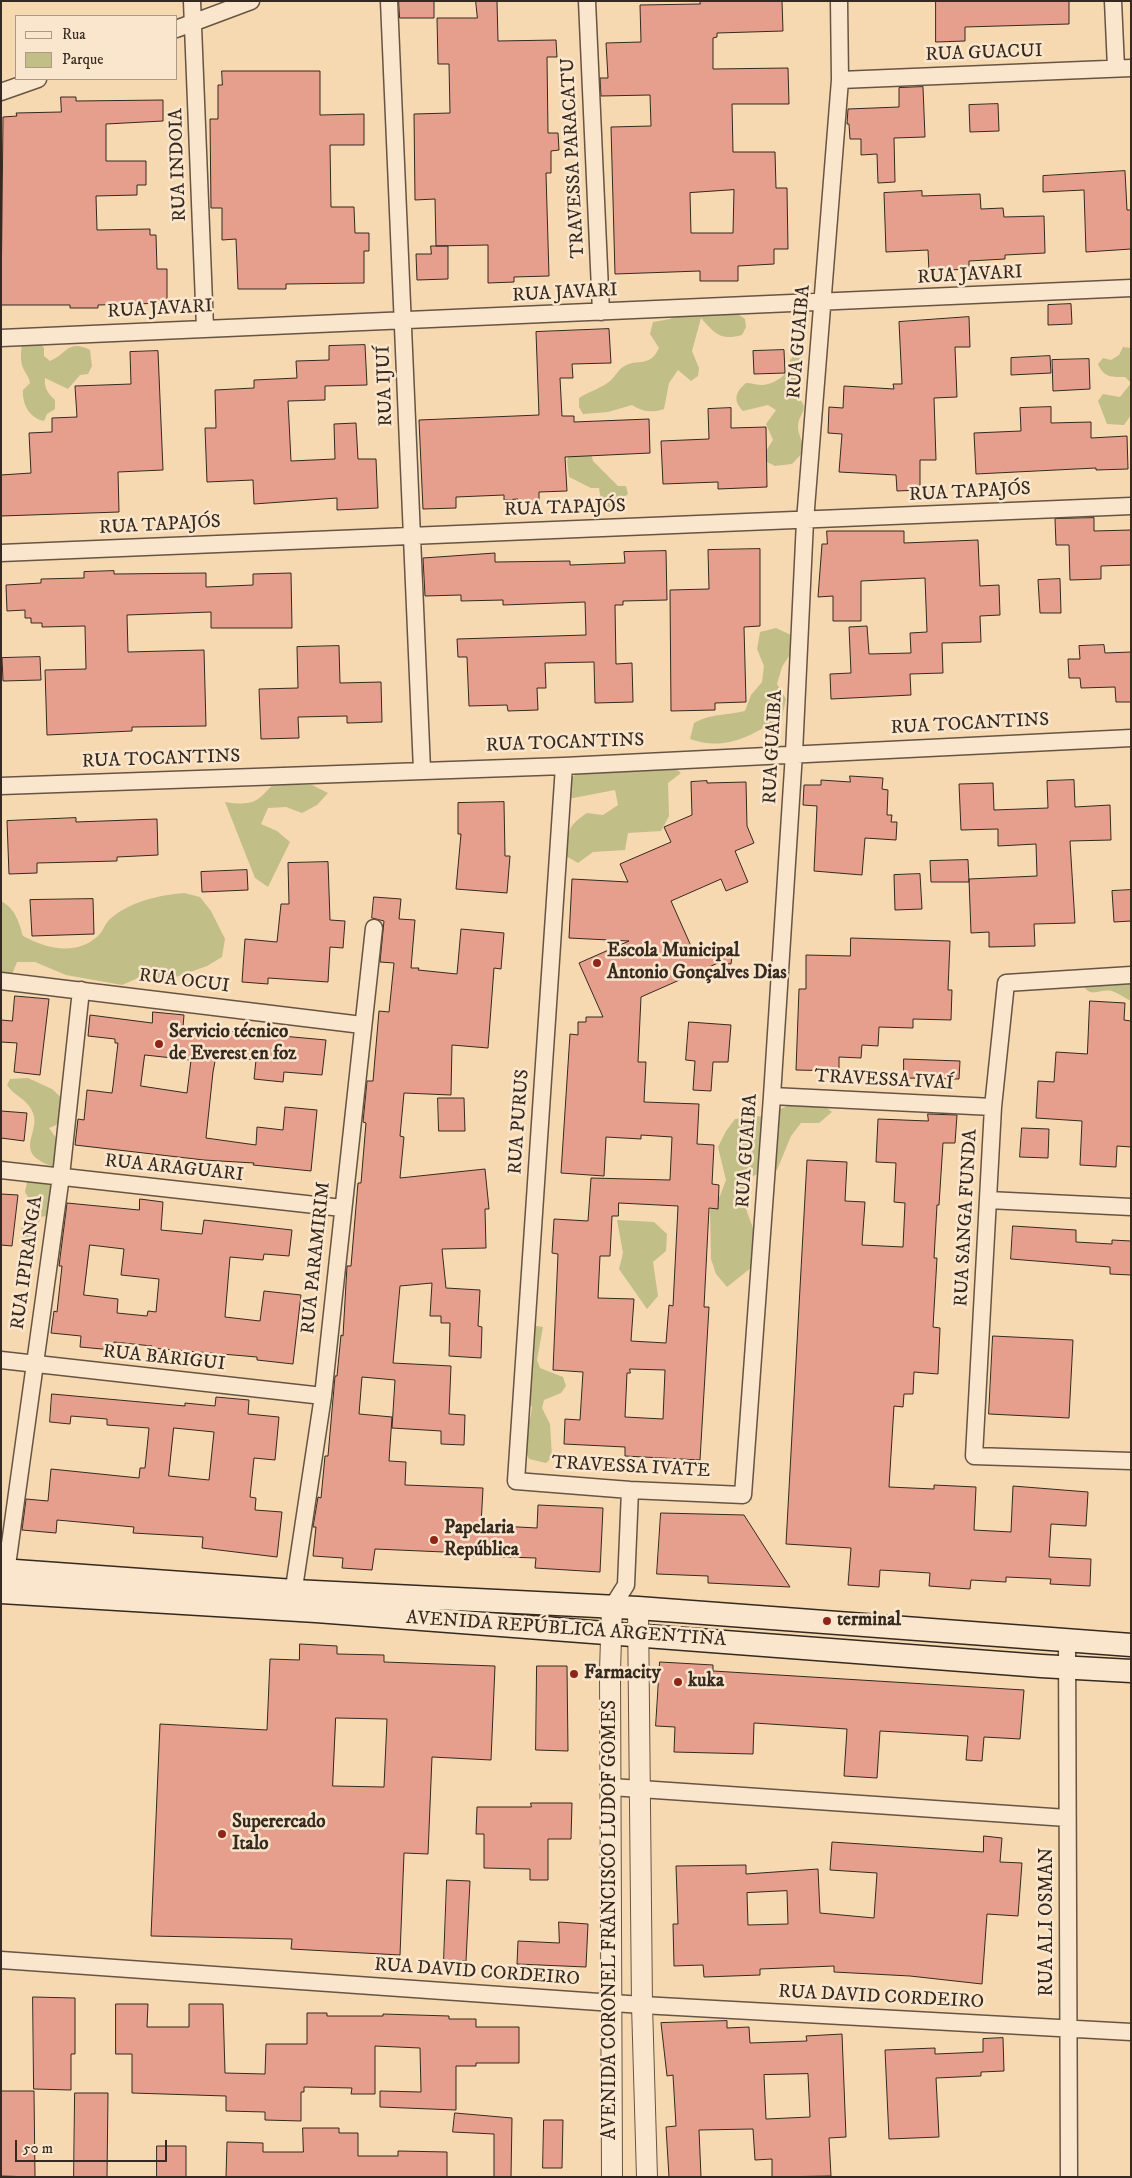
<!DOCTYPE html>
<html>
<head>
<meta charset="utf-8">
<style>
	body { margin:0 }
	#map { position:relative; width:1132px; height:2178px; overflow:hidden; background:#f7d9b1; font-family:"IM FELL DW Pica",serif }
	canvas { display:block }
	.frame { position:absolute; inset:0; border:2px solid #352920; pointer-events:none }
	.legend { position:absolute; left:15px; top:15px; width:162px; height:65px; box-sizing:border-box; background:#fae6cc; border:1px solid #ab9a87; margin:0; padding:6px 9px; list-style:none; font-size:15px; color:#352920 }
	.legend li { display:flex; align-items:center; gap:10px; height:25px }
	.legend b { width:25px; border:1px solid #ab9a87 }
	.scale { position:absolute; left:15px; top:2140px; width:152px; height:22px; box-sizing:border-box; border:2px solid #352920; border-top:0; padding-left:6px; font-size:15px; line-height:18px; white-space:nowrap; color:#352920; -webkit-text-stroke:4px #fae6cc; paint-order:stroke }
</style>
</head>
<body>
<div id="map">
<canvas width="1132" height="2178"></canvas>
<div class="frame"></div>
<ul class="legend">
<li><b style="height:6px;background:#fae6cc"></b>Rua</li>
<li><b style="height:14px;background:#c2be88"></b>Parque</li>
</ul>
<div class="scale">50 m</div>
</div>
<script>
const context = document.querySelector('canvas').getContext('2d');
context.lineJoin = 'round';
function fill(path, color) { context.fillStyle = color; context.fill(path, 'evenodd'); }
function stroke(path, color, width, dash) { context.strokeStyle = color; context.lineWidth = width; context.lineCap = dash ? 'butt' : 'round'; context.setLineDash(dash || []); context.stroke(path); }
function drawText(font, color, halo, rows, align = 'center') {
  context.font = font + ' "IM FELL DW Pica",serif'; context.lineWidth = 5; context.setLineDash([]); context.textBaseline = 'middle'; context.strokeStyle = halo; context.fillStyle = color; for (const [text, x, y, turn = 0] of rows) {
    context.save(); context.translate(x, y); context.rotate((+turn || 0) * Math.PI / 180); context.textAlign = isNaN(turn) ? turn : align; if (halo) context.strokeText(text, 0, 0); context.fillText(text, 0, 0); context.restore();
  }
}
fill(new Path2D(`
	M729 313 738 314 745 319 746 327 742 335C720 341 714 333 701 318L692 351 699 368 698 376 691 381 678 370 669 383 664 409C653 413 642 412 632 405L608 412 583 414 579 407V398C588 392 602 388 610 381 615 377 618 370 623 367 638 357 649 369 659 348L650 334 653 322 670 319 677 315Z
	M38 340 44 348V356L50 361C67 354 68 339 90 350L92 366 88 374 80 375 68 389 45 378C44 389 48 393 55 400V409L47 414 44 421C29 418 22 404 23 390L30 383C29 376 26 375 23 368 20 361 21 351 22 343Z
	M1123 347 1131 348V415L1124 425 1107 424 1098 401 1103 394 1120 397 1131 383 1125 377C1112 377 1104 378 1098 364L1103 358 1111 360 1119 355Z
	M795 354 802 358C803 376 792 380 790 397H798C811 411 798 413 798 427 798 435 804 443 804 451L792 464 775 466 767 462 764 454 773 440 766 424 776 410 768 405 743 411C733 401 735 392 746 383 751 383 757 385 762 385 776 384 790 374 790 360Z
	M589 445 593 461 618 486H626L628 494 609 510 602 506 599 488H591L569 477 567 461 569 453Z
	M776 628 791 635V653L782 667 777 684 786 699 782 717C752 735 726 752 690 739L694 723C713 713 724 716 745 711L751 695 762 682 764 666 757 649 760 632Z
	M668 762 681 773 668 783 669 816 661 831 628 833 625 850 593 852 578 863 566 856C567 833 567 826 587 813L603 815 618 805 615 790 568 799 564 783 578 773Z
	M273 784 312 785 328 793 317 805 302 813 286 807 268 808 261 824 277 831 290 842 268 887 255 878 225 802C251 806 257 803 273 784Z
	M184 893 200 897 211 911 225 939 222 957 207 966 173 978H138L122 985 66 975 35 962H17L11 977 1 975V901C15 908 19 922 23 936 47 949 76 956 98 936 103 932 104 925 109 920 128 902 159 895 184 893Z
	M1131 976V1001C1125 998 1118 993 1112 991 1098 988 1090 1001 1081 981Z
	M28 1078 52 1089 65 1101C64 1115 65 1123 49 1128L59 1142 57 1166C49 1166 45 1164 39 1160 19 1148 40 1129 33 1113 27 1098 16 1098 7 1085L10 1079Z
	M801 1098 817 1100 832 1112 819 1123H801L791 1136 777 1170 761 1172 746 1180 747 1212 760 1246 757 1263 727 1287 716 1274 711 1259 710 1210 720 1196 726 1180 718 1147 726 1131 735 1119 770 1115Z
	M28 1178 53 1184C49 1195 52 1205 47 1216L40 1217 37 1233 27 1246C9 1224 40 1213 25 1192Z
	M617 1220 654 1222 667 1234 666 1251 653 1262 658 1296 647 1309 619 1269 623 1253Z
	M530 1325 543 1327 537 1360 540 1368 563 1377 566 1386 561 1393 544 1400 542 1408 550 1424 552 1457 546 1463 529 1459C520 1440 530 1426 532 1407L527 1400Z`), '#c2be88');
const building = new Path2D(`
	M399 1H434V18H400Z
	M476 1H497L498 41 556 40 557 57H547L548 133H558L559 150 551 151V173H546L549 276 514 277V282L488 283V245L436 246 435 199 415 200 414 114 450 113 449 64H438L437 18H477Z
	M700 1H782L783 31 717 33V37L713 38V69L788 68 789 104H732L733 152H775L776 188H787L788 249H774V264L738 266V281H700V271L615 274 611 127 651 126 650 95 601 96 600 78H608L606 43 641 42 640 5 700 4ZM734 190 733 233H691L690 193Z
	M936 1H1069V24L965 27V41L936 42Z
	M222 71H320V115L364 114V145H330L331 207H354L355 233H369V251H364V283L286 284V289H238L236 239 222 240V208H211L210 119H218V85H222Z
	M923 87 925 137 894 138 895 182 878 183 877 154 861 155V139H850L849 124H847L848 109 899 107V88Z
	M61 97H76V101L163 100V121L106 124V161H146V185H137V195L96 196 97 230 150 229V235H156L157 269H167V303L98 305V308H70V305H1L3 117 17 116 16 113 61 112Z
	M998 104 999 131 970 132 969 105Z
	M1125 171 1127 210H1131V249L1086 252 1084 190 1043 192V176Z
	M922 191V196L980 194 981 209 1003 208 1004 217 1044 216 1045 253 1005 255V259L969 261V269L929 271 928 250 886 252 884 193Z
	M431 246H448V279L417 280 416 254H431Z
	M1071 304 1072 324 1048 325V305Z
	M969 317 970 347H955L957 397 934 398 936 460H920V490L897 491 896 475 839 472 842 434 828 433 829 407 843 408 844 386 894 389 893 384H902L899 322Z
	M609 329 611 363 572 364 573 378H560L562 416H574V422L649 419 650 453 565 457 567 491 539 492V502L518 503V499L504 500V495L456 497V508L423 509 419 420 539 415 536 332Z
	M365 345 367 385 325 386V400L288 401 291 461 335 459 334 424 356 423 358 459H376L378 508 337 510V498L254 504 253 480 207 482 205 428H216L215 390 254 388V380L297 378 296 361 329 360V346Z
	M784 350 785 373 754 374 753 351Z
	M158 351 163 470 118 472 119 512 1 516V475L31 473 29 433 52 432V418L77 417 75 386 131 384 130 352Z
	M1050 356 1051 373 1011 375V358Z
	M1089 359 1090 389 1053 391 1052 360Z
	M1051 407V423L1091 422V438L1127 436 1128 469 1096 470V468L976 474 974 433 1021 431 1020 408Z
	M731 408V428L766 427 767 487 718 489V482L663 484 661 441 709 439 708 409Z
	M1094 518V531L1131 530V565L1101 566V579L1070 580 1069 545H1056L1055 519Z
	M827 531H904V543L978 540 980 586 999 585 1000 615 980 616 981 642 942 643 943 673 910 674 911 695 831 699 830 674 851 673 849 627 867 626 869 654 911 653 910 633 927 632 925 578 861 581V621H833V596L818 597 822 544H827Z
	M760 549V626L744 627 746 702 715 703V710L671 711 670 590 709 589 708 550Z
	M666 551 667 600 623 601V605H615L616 664 632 663 633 702 595 703 594 662 545 663 546 688H537L538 710 508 711 507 705 469 706 467 657H458L457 639 586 635 585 602 503 605V600L461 601V595L425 596 423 558 495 553V562L570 561V565L625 563 624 552Z
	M114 571V574L206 573V587L253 585V574L291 573 292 628H211V612L127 615 128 652 204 650 206 726 132 727V731L47 735 45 670 86 669 85 626 42 627V623H31V618H25V610L7 611 6 585 41 583V579L84 578V572Z
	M1060 579 1061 613H1040L1038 580Z
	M1104 645 1105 653 1131 652V702H1116L1115 687 1081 688 1080 678H1069L1068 659H1080L1079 646Z
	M339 646 340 683 381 682 382 722 347 723V716L298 717 299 738 261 739 259 689 298 688 297 647Z
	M40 657 41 680 3 681 2 658Z
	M850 776 883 778 882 789 888 790 887 815H892L891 822H897L896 840 865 838 862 875 814 871 817 806 803 805 804 785H821V780L850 782Z
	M1074 780 1075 807 1110 805 1111 840 1070 841 1075 923 1034 924 1035 946 989 947V932L971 933 969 879 1037 876 1036 844 998 846V829L961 830 959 784 993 783 994 810 1048 808 1047 781Z
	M707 781V783L746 782 747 826 754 843 735 851 748 882 726 891 721 879 671 901 691 946 733 948 731 964 718 963 641 997 638 1062H646L644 1102 699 1104 697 1144 714 1145 712 1184 719 1185 718 1209 709 1208 704 1307H709L700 1460 625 1456V1447L564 1444 565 1419 580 1420 583 1372 553 1370 558 1254 552 1253 554 1219 588 1221 591 1178 670 1180 672 1137 641 1135V1139L606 1137 604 1176 561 1173 570 1034 578 1035V1022H586V1017H603L579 963 629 941 569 938 572 879 628 882 620 864 671 842 664 827 692 815 691 782ZM619 1203 678 1206 673 1306 669 1305 666 1343 631 1341 634 1299 598 1298 600 1256H610L612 1216H618ZM630 1369 665 1370 663 1419 625 1417 627 1373H630Z
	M504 802 505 856H510L507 893 456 889 461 834H458V803Z
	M76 818V822L157 819 158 855 117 857V861L37 863V873L9 874 7 821Z
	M968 860 969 882H931L930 861Z
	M328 862 330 920 345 921 343 948 330 947 328 982 268 978V984L242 982 245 939 277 942 281 904H289L288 863Z
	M247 870 248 890 202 892 201 872Z
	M920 874 922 909 895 910 894 875Z
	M1131 890V921L1114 922 1112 891Z
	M374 897 401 899 399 919 415 920 411 968H419L418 970 457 974 461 929 504 933 501 969 494 968 488 1048 452 1045 451 1095 404 1093 400 1136 404 1137 400 1178 485 1169 489 1209H485L486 1248 442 1249 446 1288 480 1290 478 1326 482 1327 481 1358 449 1356 450 1323H441V1316H430L432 1283 400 1286 393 1363 451 1366 449 1414 465 1415 464 1445 441 1444V1431L392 1428 395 1380 362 1377 359 1414 392 1417 389 1461 406 1462 405 1485 483 1488 481 1525 537 1528 538 1505 603 1508 600 1572 535 1568 536 1558 444 1555V1552L375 1549 372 1570 342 1568 343 1558 313 1556 316 1527H313L318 1497 321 1498 325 1456H328L335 1376H337L341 1335 343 1336 347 1266H351L358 1183H361L366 1123 363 1122 367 1081H373L379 1011 389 1012 394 963 380 962 384 921 372 918Z
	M93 899 94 934 32 936 30 900Z
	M851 938 950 941 948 990H952L951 1020 913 1019V1028L879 1027 878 1046 862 1045 861 1058 839 1057V1071L796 1070 799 989H806V955L850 956Z
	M15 996 49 999 40 1075 14 1072 17 1043 1 1042V1020L12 1021Z
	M1090 1001 1125 1003 1124 1020 1131 1021V1147L1117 1146 1116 1167 1080 1165 1082 1121 1036 1118 1038 1081 1054 1082 1056 1052 1087 1054Z
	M153 1012 184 1015 183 1027 326 1040 322 1075 284 1072 283 1082 254 1079 256 1060 216 1056 213 1072 206 1138 256 1145 257 1127 283 1130 285 1107 317 1110 311 1171 253 1165 254 1163 204 1160 75 1145 78 1119 84 1120 87 1090 112 1093 113 1086 118 1043H115V1039L88 1036 90 1015 152 1023ZM145 1055 191 1060 187 1093 141 1086Z
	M689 1022 731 1025 728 1062H713L711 1091 693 1090 695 1061 686 1060Z
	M904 1059 960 1061 959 1079 904 1078Z
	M438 1098H464L465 1131H439Z
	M1 1111 27 1113 24 1141 1 1138Z
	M928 1114 957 1115 955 1143H943L939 1205H937L934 1258H937L933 1327 940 1328 938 1374 914 1372 913 1394H904L903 1407 894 1406 889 1487 934 1489V1485L976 1487 974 1530 1011 1532 1013 1486 1088 1492 1086 1526 1051 1524 1049 1557 1091 1559 1090 1586 1050 1584 1051 1579 1006 1577V1582L971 1580 970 1589 929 1586 930 1573 880 1570 879 1587 848 1585 851 1548 786 1544 807 1160 847 1162 845 1201 865 1202 862 1245 903 1247 905 1203 894 1202 896 1163 876 1162 878 1119 928 1121Z
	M1022 1128 1049 1129 1048 1158 1020 1157Z
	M1 1194 18 1195 12 1246 1 1245Z
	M140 1199 163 1202 161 1230 202 1234 204 1220 292 1230 289 1256 264 1254 263 1260 230 1257 225 1317 260 1321 264 1291 301 1295 293 1364 257 1360V1357L152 1348V1346L114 1342 113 1350 80 1347 81 1336 51 1333 54 1311 57 1312 62 1266H59L67 1203 139 1210ZM90 1245 124 1249 121 1275 159 1279 156 1312 148 1311 147 1316 117 1313 118 1299 84 1295Z
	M1013 1226 1076 1230V1242L1112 1244V1240L1131 1241V1275L1110 1274V1267L1011 1259Z
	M993 1336 1073 1340 1069 1418 989 1414Z
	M52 1394 185 1406V1403L215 1406 216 1397 249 1400 248 1414 279 1417 275 1460 254 1458 250 1497 256 1498 255 1510 282 1512 277 1557 202 1548 203 1537 133 1533 134 1527 57 1520 56 1533 22 1530 26 1499 48 1501 51 1469 139 1478 140 1468H145L149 1428 107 1425V1419L71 1416 70 1424 50 1422ZM174 1428 214 1432 209 1480 169 1476Z
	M661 1513 744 1515 790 1587 708 1583V1576L657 1574Z
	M300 1644 337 1646V1654L384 1655V1662L495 1666 491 1760 432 1757 428 1854 404 1853 400 1955 291 1949 292 1939 151 1936 160 1724 267 1730 270 1659 299 1660ZM336 1718 387 1719 384 1787 333 1786Z
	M660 1662 713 1665V1671L1024 1690 1020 1739 984 1737 982 1761 966 1760 968 1736 880 1731 877 1778 844 1776 847 1729 754 1723 753 1754 674 1752 675 1727 656 1726Z
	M537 1666H567L568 1751 536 1750Z
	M531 1803H572L571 1839H548V1880H530V1869L484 1868V1834H476L477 1807H531Z
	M984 1836 1002 1838 1000 1862 1022 1863 1018 1916 987 1914 982 1984 910 1976 834 1972V1966L760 1969V1975L704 1977 703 1965 674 1966 673 1924H678L676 1866 746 1865V1874L818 1869 820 1913 874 1918 877 1873 830 1870 832 1842 983 1852ZM787 1891 788 1924 748 1925 747 1893Z
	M447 1880 470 1881 466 1961 444 1960Z
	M559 1922 588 1924 586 1967 517 1964 518 1941 559 1943Z
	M33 1997 75 1998V2054H71V2090L34 2089Z
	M116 2004H148L147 2027H189V2004H223L225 2073 265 2074 266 2044H307V2013H327V2016H383V2014L449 2016V2019H476V2027H519V2063H476V2066H456V2110L380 2107V2091L421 2092 420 2048 375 2046V2094H351L352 2088 304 2087V2092H301V2121L265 2120V2112L226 2111V2096L132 2093V2054H116Z
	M727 2021V2028L749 2027 750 2043 807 2041 806 2036 842 2034 846 2137 829 2138 831 2176 772 2177V2159L755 2160 753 2129 699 2130 701 2177H669L666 2127 676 2126 673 2075 667 2076 661 2023ZM808 2074 810 2117 766 2119 764 2075Z
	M1003 2038 1004 2071 981 2072V2076L936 2078 939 2137 889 2139 885 2050 935 2048V2054L983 2052V2039Z
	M1 2091H34L35 2177 1 2176Z
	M75 2093H108L107 2177H74Z
	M455 2113 512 2118 511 2177H494V2134L453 2132Z
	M544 2120H563L562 2168H543Z
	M303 2128H339V2133H358V2156H398V2151L447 2152V2177H226L227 2142 263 2143V2152H303Z
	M157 2146H186V2177H157Z`);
fill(building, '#e69f8c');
stroke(building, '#352920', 1);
const minor = new Path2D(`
	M192 1 205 328
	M389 1 422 770
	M587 1 601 312
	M1113 1 1116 68
	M176 29 251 1
	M840 80 1131 68
	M1 92 38 79
	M1 338 1131 288
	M1 553 1131 506
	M564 766 516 1481 630 1490 743 1495 772 1096 794 753 805 521 840 80 839 1
	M1 786 564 766 1131 738
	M1131 975 1006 983 993 1107 974 1456 1131 1461
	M1 981 362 1025
	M772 1096 993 1107
	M1 1170 342 1208
	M988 1200 1131 1207
	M1 1360 323 1396
	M5 1580 61 1176 81 990
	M292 1601 323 1396 374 928
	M612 1607 626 1585 630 1490
	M1067 1641 1069 2177
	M611 1787 1067 1818
	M1 1960 642 2005 1131 2032`);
const tertiary = new Path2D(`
	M638 1608 642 2005 647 2177
	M612 2177 610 1671 612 1607`);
const secondary = new Path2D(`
	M1 1570 294 1591 638 1608 1131 1645
	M1 1592 316 1611 1041 1666 1131 1671`);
stroke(minor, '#654', 19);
stroke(tertiary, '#654', 22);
stroke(secondary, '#352920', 25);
stroke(minor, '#fae6cc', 16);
stroke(tertiary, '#fae6cc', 20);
stroke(secondary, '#fae6cc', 22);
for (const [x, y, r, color] of [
	[597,963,5,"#8f2418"],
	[159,1044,5,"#8f2418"],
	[434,1540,5,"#8f2418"],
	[827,1621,5,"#8f2418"],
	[574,1674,5,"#8f2418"],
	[678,1682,5,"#8f2418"],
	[222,1834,5,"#8f2418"]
]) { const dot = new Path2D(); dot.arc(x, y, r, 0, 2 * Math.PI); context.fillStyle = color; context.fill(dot); stroke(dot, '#fae6cc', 2); }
drawText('19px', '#352920', '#fae6cc', [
	["RUA GUACUI",984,54,-2],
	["TRAVESSA PARACATU",574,158,-93],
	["RUA INDOIA",179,165,-92],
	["RUA JAVARI",970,276,-3],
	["RUA JAVARI",565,294,-3],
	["RUA JAVARI",160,310,-3],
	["RUA GUAIBA",800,342,-85],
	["RUA IJUÍ",386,386,-92],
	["RUA TAPAJÓS",970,493,-3],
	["RUA TAPAJÓS",565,509,-2],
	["RUA TAPAJÓS",160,526,-3],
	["RUA TOCANTINS",970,725,-3],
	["RUA TOCANTINS",565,744,-2],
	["RUA GUAIBA",774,747,-87],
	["RUA TOCANTINS",161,760,-2],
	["RUA OCUI",184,982,7],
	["TRAVESSA IVAÍ",884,1081,3],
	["RUA PURUS",520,1122,-86],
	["RUA GUAIBA",748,1151,-86],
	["RUA ARAGUARI",174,1169,6],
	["RUA SANGA FUNDA",967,1218,-87],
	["RUA PARAMIRIM",317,1258,-84],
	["RUA IPIRANGA",28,1263,-82],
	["RUA BARIGUI",164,1359,6],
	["TRAVESSA IVATE",631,1468,3],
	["AVENIDA REPÚBLICA ARGENTINA",566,1630,4],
	["AVENIDA CORONEL FRANCISCO LUDOF GOMES",611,1920,-90],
	["RUA ALI OSMAN",1048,1922,-90],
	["RUA DAVID CORDEIRO",477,1973,4],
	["RUA DAVID CORDEIRO",881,1998,3]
]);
drawText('bold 19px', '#352920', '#fae6cc', [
	["Escola Municipal",607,952],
	["Antonio Gonçalves Dias",607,974],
	["Servicio técnico",169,1033],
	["de Everest en foz",169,1055],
	["Papelaria",444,1529],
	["República",444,1551],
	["terminal",837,1621],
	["Farmacity",584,1674],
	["kuka",688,1682],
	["Superercado",232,1823],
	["Italo",232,1845]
], 'left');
</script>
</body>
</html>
